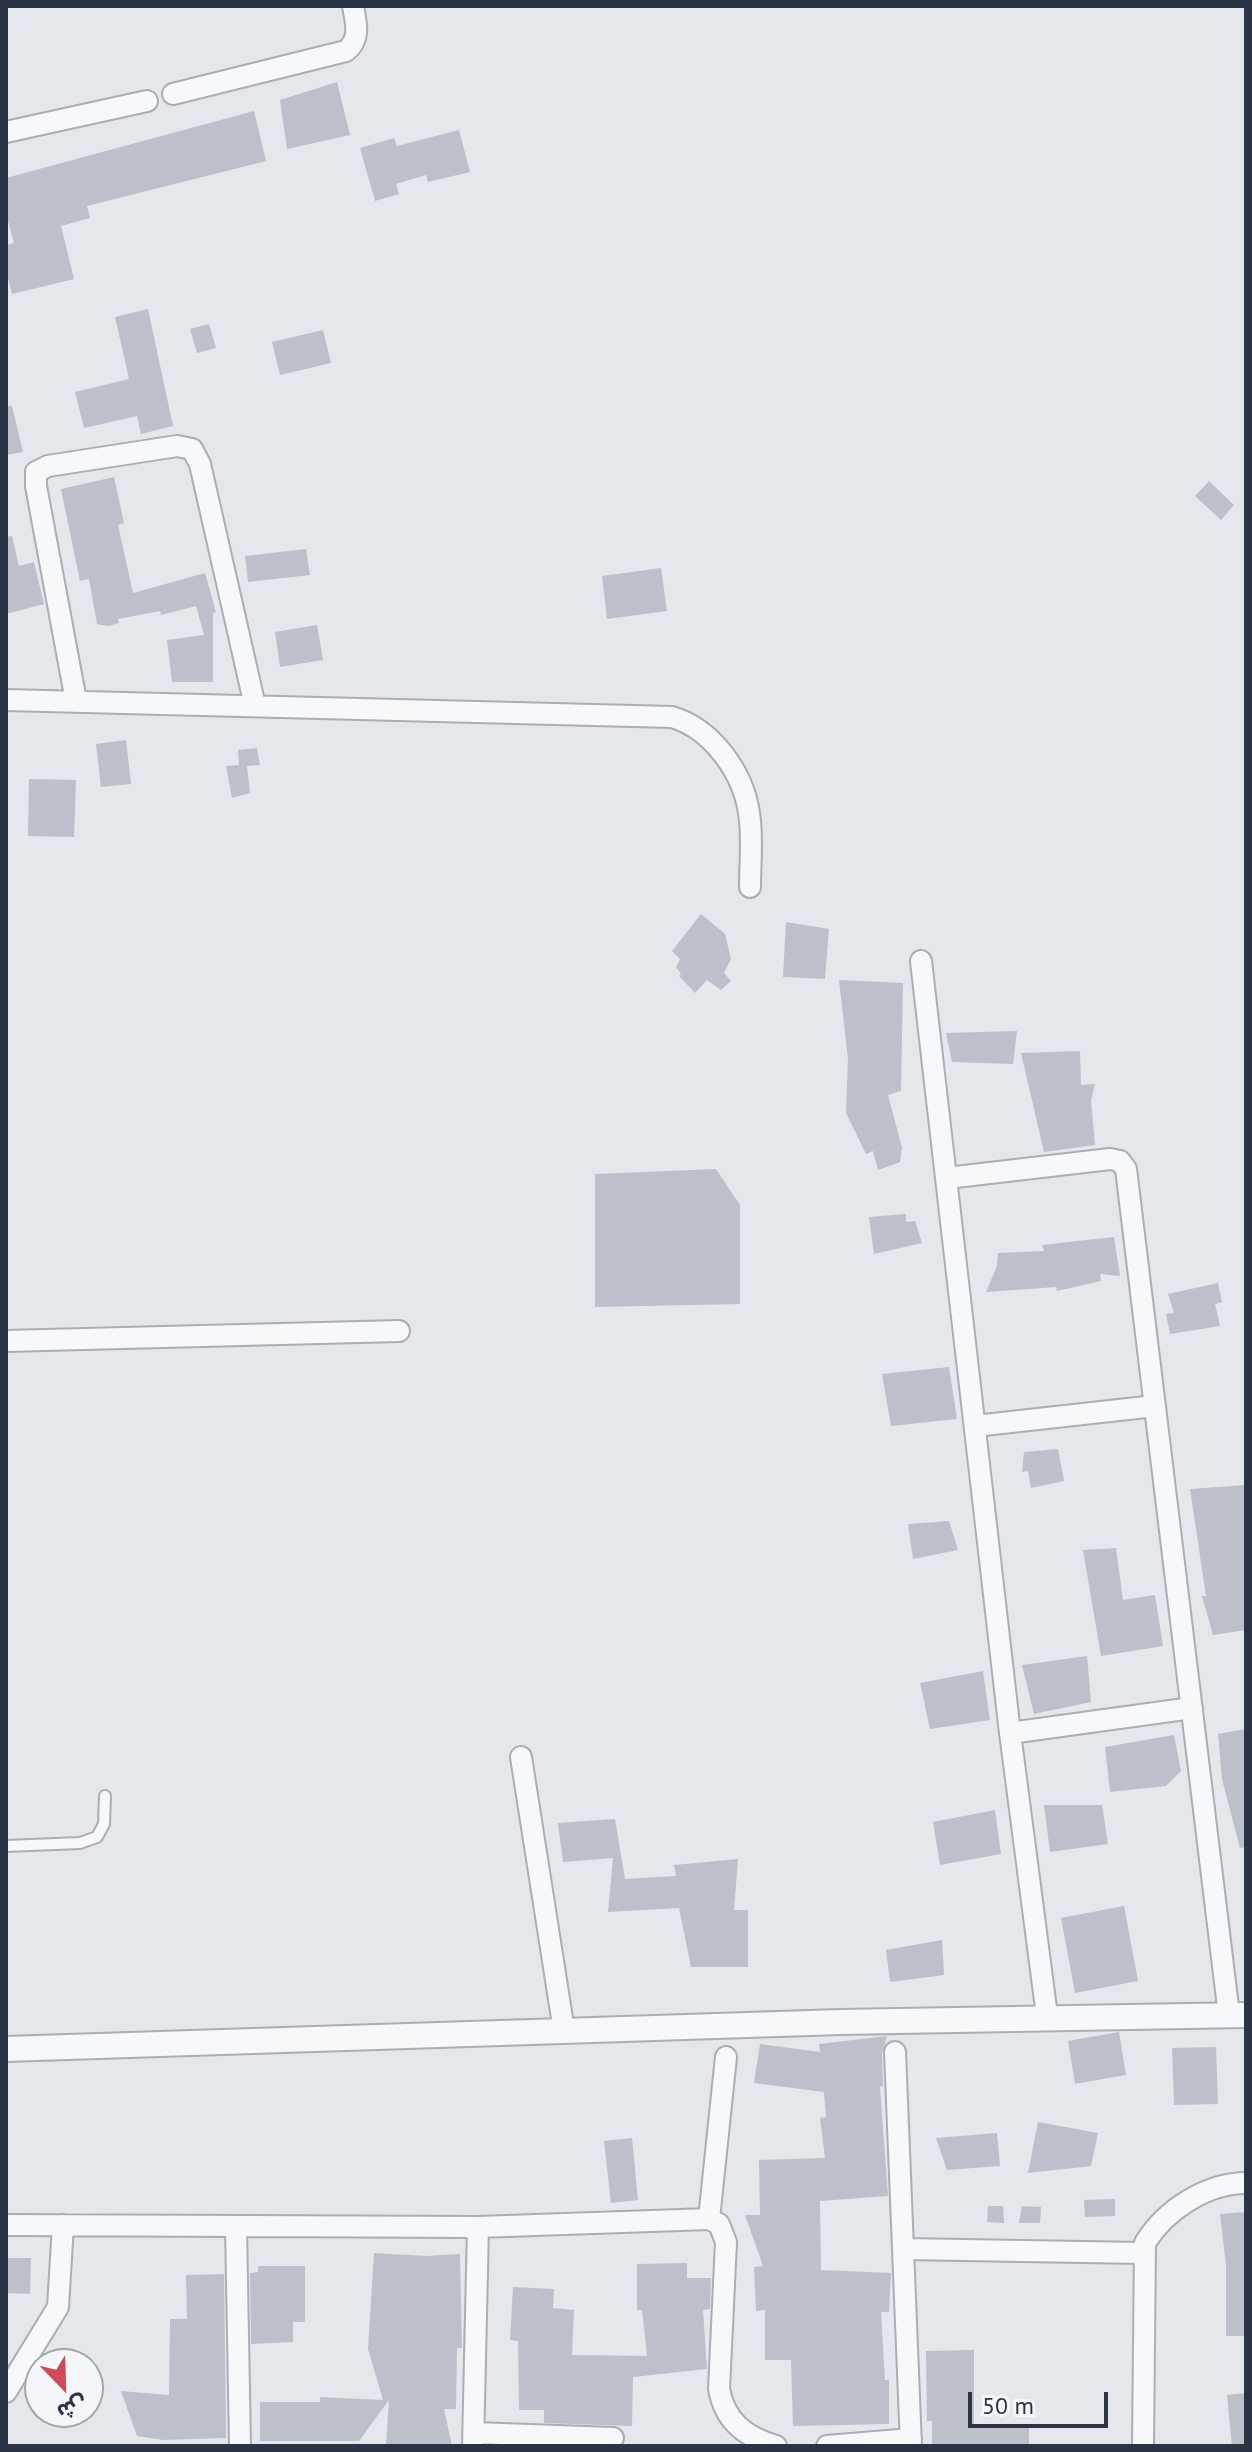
<!DOCTYPE html>
<html>
<head>
<meta charset="utf-8">
<style>
	body { margin:0 }
	#map { position:relative; width:1252px; height:2452px; overflow:hidden; background:#e4e7ec; font-family:"PT Sans","Noto Sans Arabic",sans-serif }
	canvas { display:block }
	.frame { position:absolute; inset:0; border:8px solid #2b3445; pointer-events:none }
	.north { position:absolute; left:24px; top:2348px; width:80px; height:80px; box-sizing:border-box; background:#f4f6f9; border:2px solid #a4a8b1; border-radius:50%; rotate:157deg; font-size:22px; font-weight:700; line-height:32px; text-align:center; color:#2b3445 }
	.north::after { content:''; display:block; margin:auto; width:28px; height:36px; background:#d1495b; clip-path:polygon(50% 0,100% 100%,50% 72%,0 100%) }
	.scale { position:absolute; left:968px; top:2392px; width:140px; height:36px; box-sizing:border-box; border:4px solid #2b3445; border-top:0; padding-left:10px; font-size:24px; line-height:28px; white-space:nowrap; color:#2b3445; -webkit-text-stroke:6px #f4f6f9; paint-order:stroke }
</style>
</head>
<body>
<div id="map">
<canvas width="1252" height="2452"></canvas>
<div class="frame"></div>
<div class="north">ش</div>
<div class="scale">50 m</div>
</div>
<script>
const context = document.querySelector('canvas').getContext('2d');
context.lineJoin = 'round';
function fill(path, color) { context.fillStyle = color; context.fill(path, 'evenodd'); }
function stroke(path, color, width, dash) { context.strokeStyle = color; context.lineWidth = width; context.lineCap = dash ? 'butt' : 'round'; context.setLineDash(dash || []); context.stroke(path); }
fill(new Path2D(`
	M337 82 350 135 287 149 280 100Z
	M254 111 266 161 87 206 90 218 61 226 74 279 12 294 6 270V245L14 243 6 214V178Z
	M459 130 470 172 428 182 426 175 396 184 399 194 375 201 360 148 394 138 397 146Z
	M148 309 173 426 141 434 137 416 84 428 75 392 129 379 115 317Z
	M209 324 216 348 197 353 190 329Z
	M323 330 331 363 280 375 272 342Z
	M6 406H12L23 452 6 455Z
	M114 477 124 523 118 525 133 593 205 573 216 612 213 613V682H172L167 640 204 635 196 606 161 615 160 611 118 619 119 623 108 626 97 624 89 579 80 581 61 489Z
	M1209 481 1234 505 1221 520 1195 496Z
	M12 536 19 566 34 562 44 604 6 614V537Z
	M306 549 310 575 248 582 245 556Z
	M661 568 667 611 607 619 602 576Z
	M317 625 323 660 280 667 275 632Z
	M126 740 131 784 101 787 96 744Z
	M257 748 260 765 247 766 250 793 232 798 226 766 239 765 238 750Z
	M29 779 76 780 74 837 28 836Z
	M701 914 725 934 731 959 724 973 731 981 721 990 707 980 695 993 679 976 681 974 676 967 680 959 672 951Z
	M786 922 829 929 825 979 783 977Z
	M839 980 903 983 901 1091 888 1095 902 1148 900 1162 878 1170 873 1151 866 1154 846 1113 848 1059Z
	M1017 1031 1013 1064 952 1062 946 1033Z
	M1080 1051 1081 1085 1095 1084 1091 1100 1095 1145 1044 1152 1021 1053Z
	M716 1169 740 1205V1304L595 1307V1174Z
	M906 1214V1222L915 1221 922 1243 874 1254 869 1217Z
	M1114 1237 1120 1276 1100 1274 1101 1281 1057 1291 1056 1287 986 1292 997 1266 998 1253 1044 1251 1042 1245Z
	M1218 1283 1222 1302 1215 1304 1220 1326 1170 1334 1166 1314 1174 1313 1168 1294Z
	M949 1367 957 1419 891 1426 882 1374Z
	M1058 1449 1064 1481 1031 1488 1028 1471 1022 1472 1024 1452Z
	M1246 1485V1630L1213 1635 1202 1596H1206L1190 1489Z
	M949 1521 958 1550 913 1559 908 1524Z
	M1116 1548 1123 1600 1155 1595 1163 1646 1101 1656 1083 1550Z
	M1087 1656 1091 1702 1034 1714 1022 1665Z
	M983 1671 990 1720 930 1729 920 1683Z
	M1246 1729V1847L1240 1848 1222 1779 1218 1734Z
	M1174 1735 1181 1771 1166 1786 1110 1792 1105 1747Z
	M1044 1805H1102L1108 1844 1050 1852Z
	M995 1810 1001 1854 940 1865 933 1822Z
	M615 1819 625 1879 676 1876 674 1865 738 1859 734 1910H748V1967H691L679 1908 608 1912 613 1858 563 1862 558 1823Z
	M1124 1906 1138 1981 1075 1993 1061 1918Z
	M942 1940 944 1975 890 1982 886 1950Z
	M1119 2032 1126 2075 1075 2084 1068 2041Z
	M887 2036 882 2053 883 2086 880 2087 888 2196 820 2201 821 2270 891 2273 889 2312H881L885 2380H889V2424L793 2426 791 2360H765V2310L756 2311 754 2267 763 2266 745 2215H760L759 2160 825 2158 820 2118 826 2117 824 2092 754 2083 760 2044 820 2052 819 2044Z
	M1216 2047 1218 2104 1174 2105 1172 2048Z
	M1038 2122 1098 2133 1091 2166 1028 2173Z
	M997 2133 1000 2166 947 2170 936 2138Z
	M632 2138 638 2200 611 2203 604 2141Z
	M1115 2199V2216L1085 2217 1084 2200Z
	M988 2206H1003L1004 2223 987 2222Z
	M1022 2206 1041 2207 1040 2223H1019Z
	M1246 2212V2336H1226V2265L1220 2214Z
	M374 2253 427 2256 460 2254 462 2348H457L456 2409H444L452 2446H386L389 2400 359 2441H260V2402H320V2397L383 2400 368 2349Z
	M6 2258H31L30 2294 6 2293Z
	M687 2263V2278H711L710 2309 703 2310 707 2369 633 2377 632 2426 544 2423V2410H519L518 2341 510 2340 513 2287 554 2289 553 2308 574 2310 572 2355 647 2356 642 2310H637V2264Z
	M258 2266H305V2322H293V2342L251 2344 250 2273 258 2272Z
	M224 2274 226 2438 163 2440 137 2436 121 2391 169 2395 170 2319H187L186 2275Z
	M974 2350V2426H1029V2446H932V2421H927L926 2351Z
	M1246 2393V2446H1232L1227 2395Z`), '#bbc0ca');
const service = new Path2D(`
	M6 1846 80 1843 97 1837 104 1824 105 1796`);
const minor = new Path2D(`
	M173 94 346 51C361 39 356 23 353 6
	M6 132 147 101
	M6 700 672 717C712 729 743 772 749 813 753 837 750 863 750 887
	M76 701 36 486V472L48 466 177 446 192 449 200 464 255 706
	M921 961 1010 1733 1047 2016
	M947 1178 1110 1159 1120 1161 1126 1169 1229 2015
	M6 1341 399 1331
	M975 1426 1155 1406
	M1010 1733 1192 1708
	M521 1757 564 2031
	M895 2052 911 2446
	M709 2219 726 2057
	M6 2225 478 2227 709 2219 719 2224 726 2242 719 2389C725 2422 746 2437 776 2446
	M236 2226 240 2446
	M904 2249 1142 2253
	M6 2392 58 2307 63 2225
	M474 2433 613 2438
	M473 2446 478 2227
	M827 2446 911 2439
	M1143 2446 1145 2243C1165 2210 1207 2183 1246 2183`);
const tertiary = new Path2D(`
	M6 2049 840 2022 1246 2015`);
stroke(service, '#a9aeb7', 14);
stroke(minor, '#a9aeb7', 24);
stroke(tertiary, '#a9aeb7', 28);
stroke(service, '#f7f8fa', 10);
stroke(minor, '#f7f8fa', 20);
stroke(tertiary, '#f7f8fa', 24);
</script>
</body>
</html>
